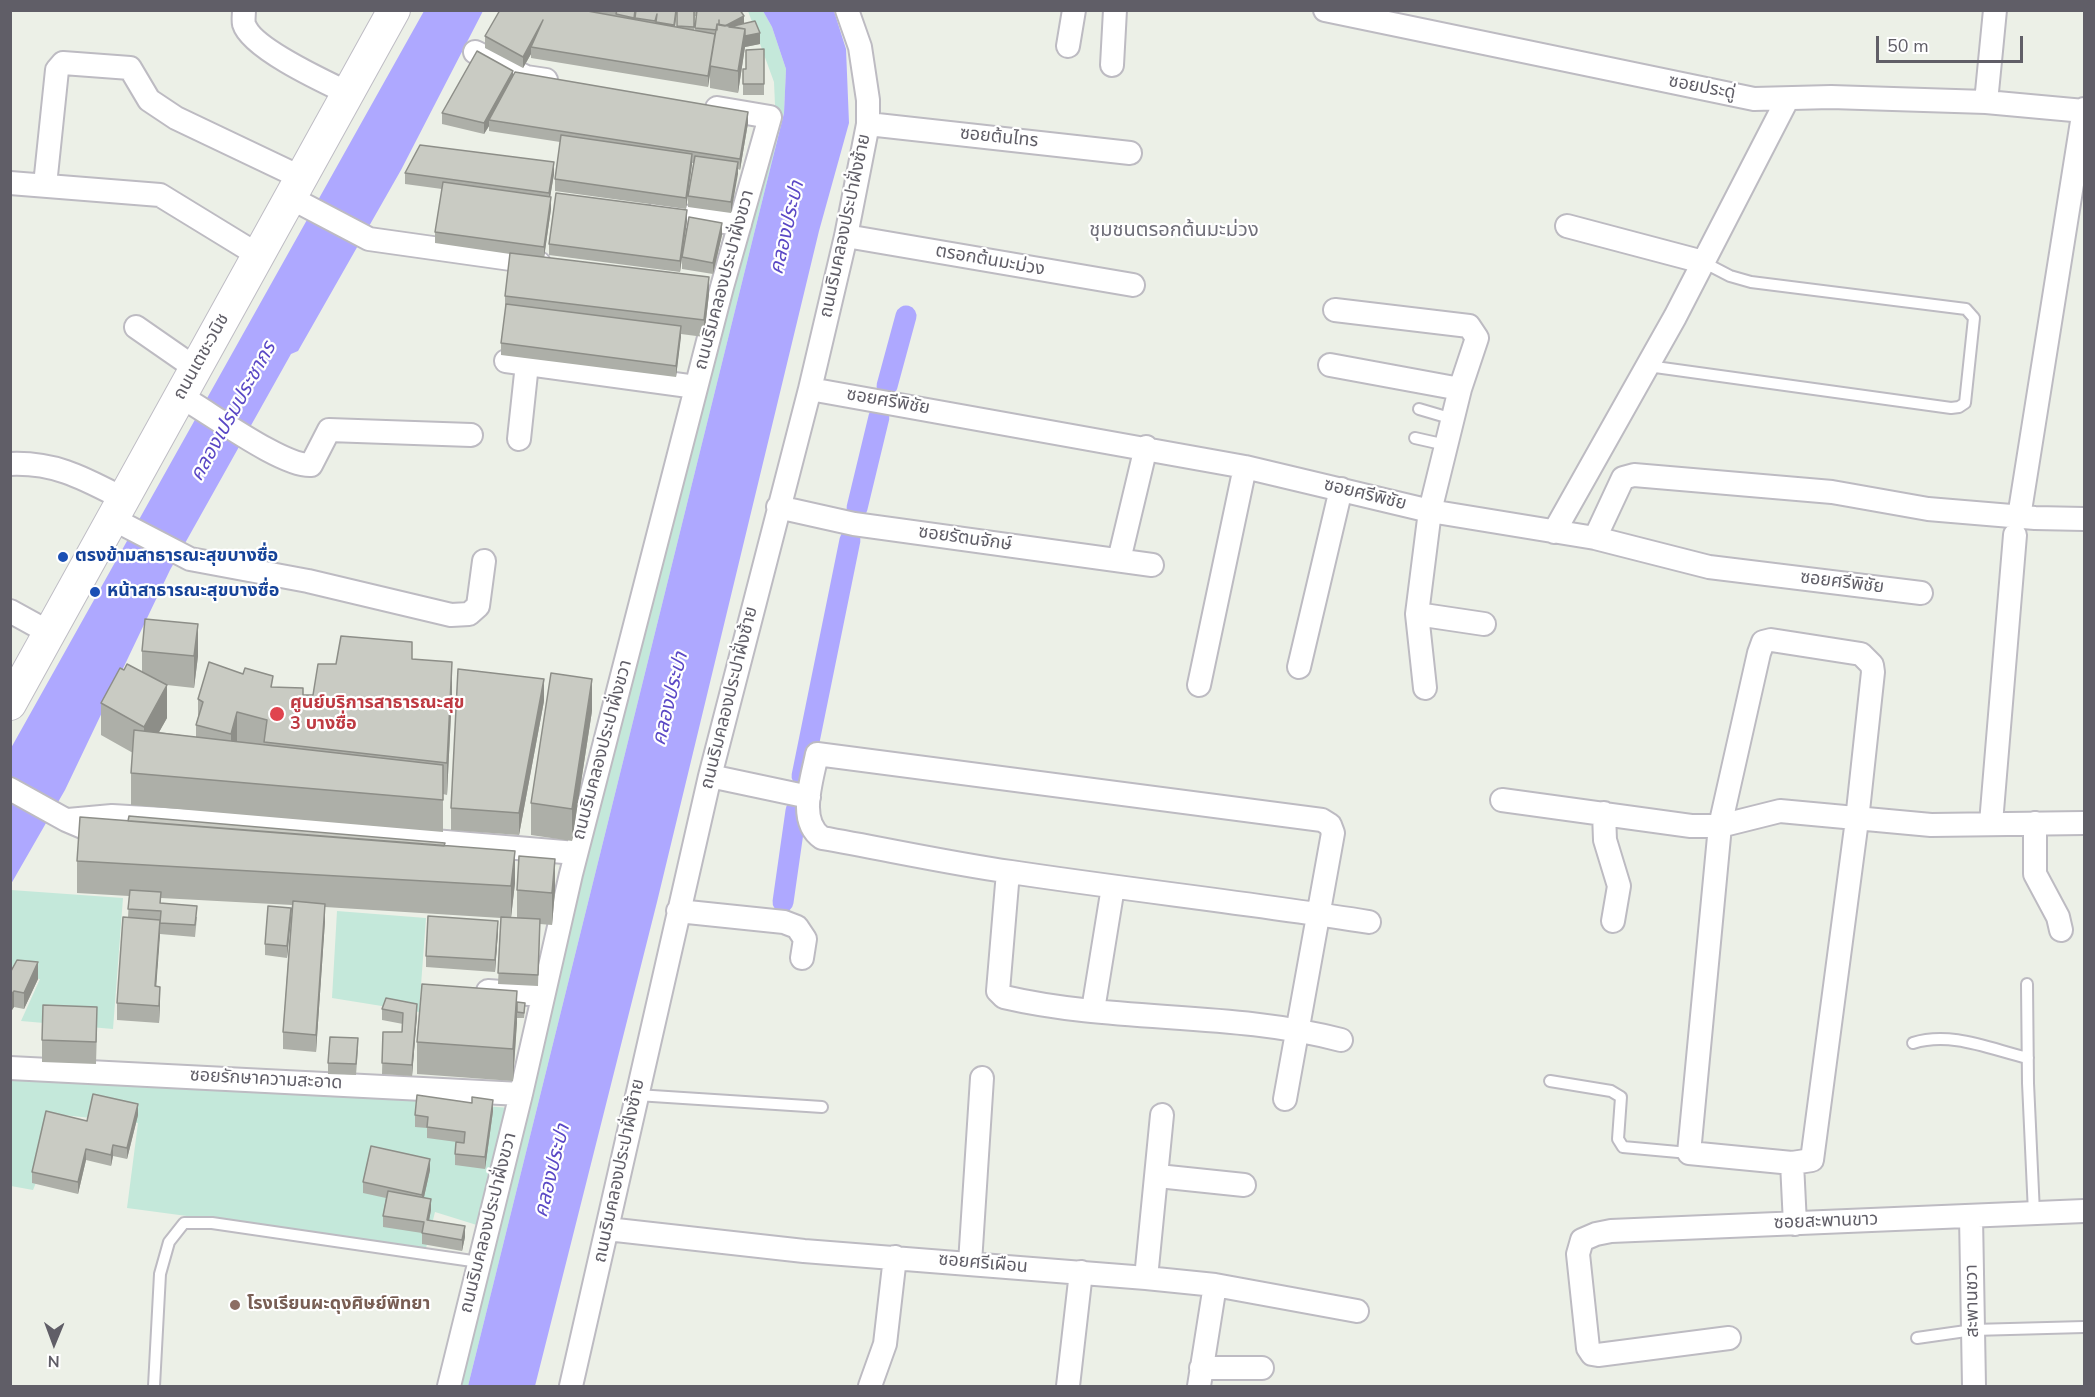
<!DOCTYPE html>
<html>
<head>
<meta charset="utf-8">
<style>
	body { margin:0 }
	#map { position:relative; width:2095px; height:1397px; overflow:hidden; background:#ecf0e7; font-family:"Nunito Sans",sans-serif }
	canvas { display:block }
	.frame { position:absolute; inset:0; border:12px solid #605e67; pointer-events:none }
	.north { position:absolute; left:24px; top:1313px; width:60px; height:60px; -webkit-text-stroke:4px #fff; paint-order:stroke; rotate:181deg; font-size:16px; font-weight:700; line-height:24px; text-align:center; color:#605e67 }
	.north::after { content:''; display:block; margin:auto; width:21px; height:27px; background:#605e67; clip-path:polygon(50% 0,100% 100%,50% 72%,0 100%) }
	.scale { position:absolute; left:1876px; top:36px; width:147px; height:27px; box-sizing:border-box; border:3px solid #605e67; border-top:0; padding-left:8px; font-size:18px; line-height:21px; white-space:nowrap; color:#605e67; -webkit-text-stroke:4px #fff; paint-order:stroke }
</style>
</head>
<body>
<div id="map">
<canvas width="2095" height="1397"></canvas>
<div class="frame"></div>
<div class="north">N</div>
<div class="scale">50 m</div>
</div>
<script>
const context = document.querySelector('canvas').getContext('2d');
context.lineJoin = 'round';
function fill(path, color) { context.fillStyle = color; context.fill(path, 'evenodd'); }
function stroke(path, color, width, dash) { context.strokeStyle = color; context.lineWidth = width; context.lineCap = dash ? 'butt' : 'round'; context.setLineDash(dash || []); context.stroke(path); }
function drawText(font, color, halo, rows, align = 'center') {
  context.font = font + ' "Nunito Sans","Noto Sans Thai",sans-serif'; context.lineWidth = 4.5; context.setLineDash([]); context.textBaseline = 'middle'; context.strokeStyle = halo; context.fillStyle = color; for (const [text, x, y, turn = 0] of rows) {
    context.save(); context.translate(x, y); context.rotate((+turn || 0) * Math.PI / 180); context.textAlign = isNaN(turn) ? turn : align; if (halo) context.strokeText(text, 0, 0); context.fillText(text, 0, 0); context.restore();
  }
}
fill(new Path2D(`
	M748 11H763L772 27 786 69 784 113 468 1386H456L546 1015 617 742 707 369 775 105 774 82Z
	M11 890 123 898 113 1029 21 1021 40 979 21 976 11 987Z
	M337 911 426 918 419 1012 332 998Z
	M10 1072 329 1093 509 1108 480 1226 435 1212 426 1248 127 1208 138 1123 63 1115 33 1190 11 1186Z`), '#c4e8da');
fill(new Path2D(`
	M424 11H483L401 170 298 351 291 354 170 570 65 790 11 884V748Z
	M763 11H834L846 49 849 123 819 231 657 902 535 1386H468L784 113 786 69 772 27Z`), '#aea8ff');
stroke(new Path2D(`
	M887 386 906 316
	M857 508 879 417
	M802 776 850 540
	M783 902 796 811`), '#aea8ff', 21);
const lane = new Path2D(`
	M1648 366 1951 408 1959 407 1965 403 1974 318 1966 309 1751 282 1730 276 1703 262
	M1419 409 1453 419
	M1415 438 1446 445
	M2027 984 2028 1083 2034 1213
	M1913 1043C1951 1031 1990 1049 2028 1058
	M1550 1081 1611 1091 1621 1097 1618 1139 1623 1147 1689 1153
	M637 1095 822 1107
	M1917 1338 1973 1330 2084 1327
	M154 1386 160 1274 169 1242 184 1223H212L479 1262`);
const street = new Path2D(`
	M244 10C244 15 243 20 244 24 251 48 325 82 348 93
	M1325 10 1754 99 1831 97 1986 102 2084 111
	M1068 46 1074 10
	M475 52 526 77 546 80
	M1112 65 1115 10
	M1986 102 1995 10
	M868 124 1130 153
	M10 183 160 195 258 255
	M45 185 57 70 63 63 130 68 149 100 176 118 302 178
	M291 198 369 239 539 263
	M658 213 740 224
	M1567 226 1703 262
	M846 236 1133 285
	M1335 310 1469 326 1477 338 1460 389 1430 511 1417 614 1425 688
	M136 327 195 368
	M506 361 696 387
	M1330 365 1460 389
	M810 389 1245 467 1430 511 1595 538 1709 567 1921 593
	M180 396C209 412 283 467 311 465L329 430 471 435
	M519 439 527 364
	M10 464C56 462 85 479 124 499
	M778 507 854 524 1152 565
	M2019 517 2084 109
	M113 519 190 559 308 581 451 615 469 614 478 606 484 561
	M1554 532 1675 317 1787 100
	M1595 538 1623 478 1634 475 1832 492 1928 509 2035 518 2084 519
	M1119 560 1146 447
	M10 611 50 633
	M1417 614 1484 624
	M1299 667 1341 489
	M1199 685 1245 467
	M710 776 809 797
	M10 789 66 820 106 837
	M1502 800 1691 826H1720L1780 811 1931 825 2084 823
	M1604 813 1605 840 1619 886 1613 921
	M68 820 112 816 197 821 576 853
	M1991 823 2015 535
	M2035 823V874L2058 917 2061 930
	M1008 872 998 991 1004 997C1115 1023 1232 1011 1341 1040
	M678 911 784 922 797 927 805 939 802 958
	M488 991 543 995
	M1093 1010 1113 887
	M10 1068 521 1094
	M1285 1099 1333 833 1330 825 1322 820 817 754C812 780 797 821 822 838 885 849 948 863 1011 872 1130 890 1250 903 1369 922
	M1792 1163 1689 1153 1720 826 1759 653 1763 642 1771 640 1861 654 1872 665 1873 672 1857 820 1812 1160 1792 1163 1795 1224
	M1158 1176 1244 1185
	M1971 1216 1974 1386
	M607 1229 804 1251 1146 1278 1215 1285 1357 1311
	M970 1263 982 1078
	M1146 1278 1162 1115
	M1729 1338 1598 1355 1592 1354 1588 1348 1578 1254 1582 1240 1596 1234 1611 1231 2084 1211
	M1201 1368H1262
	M449 1386 521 1094 571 874 722 287 770 117 717 108
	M571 1386 710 776 810 389 846 236 868 124V100L860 47 847 10
	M870 1386 885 1344 895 1257
	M1068 1386 1081 1272
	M1199 1386 1215 1285`);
const secondary = new Path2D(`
	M10 704 394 10`);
stroke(lane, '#bdbbc2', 14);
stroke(street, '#bdbbc2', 26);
stroke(secondary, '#bebcc4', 34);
stroke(lane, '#fff', 10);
stroke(street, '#fff', 22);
stroke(secondary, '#fff', 32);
fill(new Path2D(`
	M500 10H595V13H597V10H677L675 27H677V10H740L744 23 760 44 745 47 738 93 710 88V70L708 87 531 58V54L523 68 485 48V36ZM695 16H696L695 31 694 30Z
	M764 49V95H743V69H746Z
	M513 75 748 123 740 170 738 169 731 213 688 207V196L694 163H692L686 209 555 191V179L560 142 489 131V126L484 134 442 124V113Z
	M405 173 554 174 550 197 551 209 544 257 709 294 704 337 681 334 676 377 501 355V343L505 313V296L510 254 435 243V232L442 189 405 184Z
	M687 221 680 272 549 255V244Z
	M722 235 713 274 682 269V257Z
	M142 651 198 656 194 688 167 685V718L159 732 196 737V725L198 717V699L273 687 303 695H313L336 664 412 659 452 694 447 795 443 794V832L131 805V773L133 753 101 735V703L124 670 142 672Z
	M544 701 519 835 451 830V808Z
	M592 711 572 841 531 835V803Z
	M445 846 515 883 511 917 517 918V890L555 891 552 925 540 924 538 986 498 984 501 918 325 907V921L316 1052 283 1049V1032L292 905 161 898V903L197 917 195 937 160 934V922L156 986 160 1003 159 1023 117 1020V1003L128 918 129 896 77 893V861Z
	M291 919 287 958 265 955V944Z
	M498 932 495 972 426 967V956Z
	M10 973 38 979 24 1009 14 1007 10 1013Z
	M517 1002 525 1008 524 1018H517L513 1081 417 1074V1042Z
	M382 1009 417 1015 412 1076 382 1074 383 1032H402L403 1024 382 1020Z
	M97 1029 96 1064 42 1062V1040Z
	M358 1049 356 1075 328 1074V1063Z
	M493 1111 485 1169 455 1165V1154L464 1143 427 1138V1128L415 1127V1115Z
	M138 1115 127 1159 113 1156 111 1166 86 1160 78 1194 32 1183V1172L87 1121Z
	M430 1170 424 1197 431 1210 429 1220 465 1237 462 1251 422 1244V1233L383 1227V1216L386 1198 363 1193V1182Z`), '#adafa8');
fill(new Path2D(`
	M676 10H677L674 36V25Z
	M744 16V28H720Z
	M543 20 531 47V54L523 68V57Z
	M745 29 760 33V44L745 47 738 93V71Z
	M715 34V45L708 87V76Z
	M513 71V82L489 120V126L484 134V123Z
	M748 112V123L740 170V159Z
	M692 154V165L686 209V198Z
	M554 162V174L549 204V193Z
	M738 162V174L731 213V202Z
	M551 197V209L544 258V247Z
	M687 210V221L680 272V261Z
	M722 223V235L713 274V263Z
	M709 277V294L704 337V320Z
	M681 326V337L676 377V366Z
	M198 624V656L194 688V656Z
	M452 662V694L447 795V763Z
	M544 679V701L519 835V813Z
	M592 679V711L572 841V809Z
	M167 685V718L144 759V727Z
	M237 712V744L231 766V734Z
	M515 851V883L511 918V886Z
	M555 859V891L552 925V893Z
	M325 904V921L316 1052V1035Z
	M291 908V919L287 958V946Z
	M160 920V936L155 1003V986Z
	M498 921V932L495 972V960Z
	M38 962V979L24 1009V993Z
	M160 987V1003L159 1023V1006Z
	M14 991V1007L10 1013V996Z
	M517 991V1023L513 1081V1049Z
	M417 1004V1015L412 1076V1065Z
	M493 1100V1111L485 1169V1157Z
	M138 1104V1115L127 1159V1148Z
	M113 1145V1156L111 1166V1155Z
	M86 1149V1160L78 1194V1182Z
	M430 1159V1170L422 1206V1195Z
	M431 1199V1210L427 1231V1220Z
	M465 1226V1237L462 1251V1240Z`), '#8d8e88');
const building = new Path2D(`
	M500 10H582L715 34 708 76 531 47 543 20 523 57 485 36Z
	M617 10H635L634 18 616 14Z
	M636 10H676L674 25 656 22 657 14 655 21 635 18Z
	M677 10H694V27L677 26Z
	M697 10H740L744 16 725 26 719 25V20V25L717 24V30L695 28Z
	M755 21 760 33 745 36V29L729 27Z
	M717 24 745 29 738 71 710 66Z
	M764 49V84H743V69H746V50Z
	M477 51 513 71 484 123 442 113Z
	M515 72 748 112 740 159 489 120Z
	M561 135 692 154 686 198 555 179Z
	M420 145 554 162 549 193 405 173Z
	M695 156 738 162 731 202 688 196Z
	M443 182 551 197 544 247 435 232Z
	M556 193 687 210 680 261 549 244Z
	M689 217 722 223 713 263 682 257Z
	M510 253 709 277 704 320 505 296Z
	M506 304 681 326 676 366 501 343Z
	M145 619 198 624 194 656 142 651Z
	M341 636 412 642V659L452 662 447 763 264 742 267 720 237 712 231 734 196 725 203 702 198 699 209 662 243 674 245 668 273 676 271 687 303 688V695H313L318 664H336Z
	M127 664 167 685 144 727 101 703 120 668 124 670Z
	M458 669 544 679 519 813 451 808Z
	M551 673 592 679 572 809 531 803Z
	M134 730 443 765V800L131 773Z
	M129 816 445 843 444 846 128 821Z
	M80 817 515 851 511 886 77 861Z
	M519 856 555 859 552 893 517 890Z
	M130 890 161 892 160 903 197 906 195 925 160 923 161 911 128 909Z
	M293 901 325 904 316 1035 283 1032Z
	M268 906 291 908 287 946 265 944Z
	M428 916 498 921 495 960 426 956Z
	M123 917 160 920 155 986 160 987 159 1006 117 1003Z
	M501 917 540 919 538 975 498 973Z
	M17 960 38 962 24 993 14 991 10 996V973Z
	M422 984 517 991 513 1049 417 1042Z
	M386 998 417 1004 412 1065 382 1063 383 1032H402L403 1013 382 1009Z
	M517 1002 525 1003 524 1013 517 1012Z
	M43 1005 97 1007 96 1042 42 1040Z
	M330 1037 358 1038 356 1064 328 1063Z
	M93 1094 138 1104 127 1148 113 1145 111 1155 86 1149 78 1182 32 1172 46 1111 87 1121Z
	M417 1095 472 1103V1097L493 1100 485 1157 455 1154 456 1142 464 1143 465 1132 427 1127 428 1117 415 1115Z
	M371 1146 430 1159 422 1195 363 1182Z
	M388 1191 431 1199 427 1220 465 1226 462 1240 422 1233 424 1222 383 1216Z`);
fill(building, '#c9cbc3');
stroke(building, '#8d8e88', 1.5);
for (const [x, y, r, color] of [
	[63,557,6,"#1a4fb4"],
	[95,592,6,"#1a4fb4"],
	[277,714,8,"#e0444e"],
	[235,1305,6,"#8d6e63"]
]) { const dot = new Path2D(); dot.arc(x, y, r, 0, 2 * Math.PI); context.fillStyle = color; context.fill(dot); stroke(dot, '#fff', 2); }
drawText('18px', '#605e67', '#fff', [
	["ซอยประดู่",1702,88,11],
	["ซอยต้นไทร",999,138,6],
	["ถนนริมคลองประปาฝั่งซ้าย",846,226,-78],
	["ตรอกต้นมะม่วง",990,261,10],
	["ถนนริมคลองประปาฝั่งขวา",725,280,-75],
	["ถนนเตชะวนิช",202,357,-61],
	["ซอยศรีพิชัย",888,402,10],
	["ซอยศรีพิชัย",1365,495,14],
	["ซอยรัตนจักษ์",965,539,8],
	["ซอยศรีพิชัย",1842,583,7],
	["ถนนริมคลองประปาฝั่งซ้าย",730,698,-76],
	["ถนนริมคลองประปาฝั่งขวา",603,750,-75],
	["ซอยรักษาความสะอาด",266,1080,3],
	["ถนนริมคลองประปาฝั่งซ้าย",620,1171,-78],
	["ซอยสะพานขาว",1826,1222,-2],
	["ถนนริมคลองประปาฝั่งขวา",489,1223,-76],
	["ซอยศรีเผือน",983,1264,5],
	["สะพานชวา",1973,1301,-91]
]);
drawText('bold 18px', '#164399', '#fff', [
	["ตรงข้ามสาธารณะสุขบางซื่อ",75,557],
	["หน้าสาธารณะสุขบางซื่อ",107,592]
], 'left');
drawText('bold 18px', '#be3a42', '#fff', [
	["ศูนย์บริการสาธารณะสุข",290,704],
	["3 บางซื่อ",290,725]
], 'left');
drawText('bold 18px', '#785e54', '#fff', [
	["โรงเรียนผะดุงศิษย์พิทยา",247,1305]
], 'left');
drawText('italic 20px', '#5a48c5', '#fff', [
	["คลองประปา",788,228,-77],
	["คลองเปรมประชากร",234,412,-61],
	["คลองประปา",671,699,-76],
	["คลองประปา",553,1171,-76]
]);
drawText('20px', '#706f79', '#fff', [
	["ชุมชนตรอกต้นมะม่วง",1174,231]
]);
</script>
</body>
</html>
